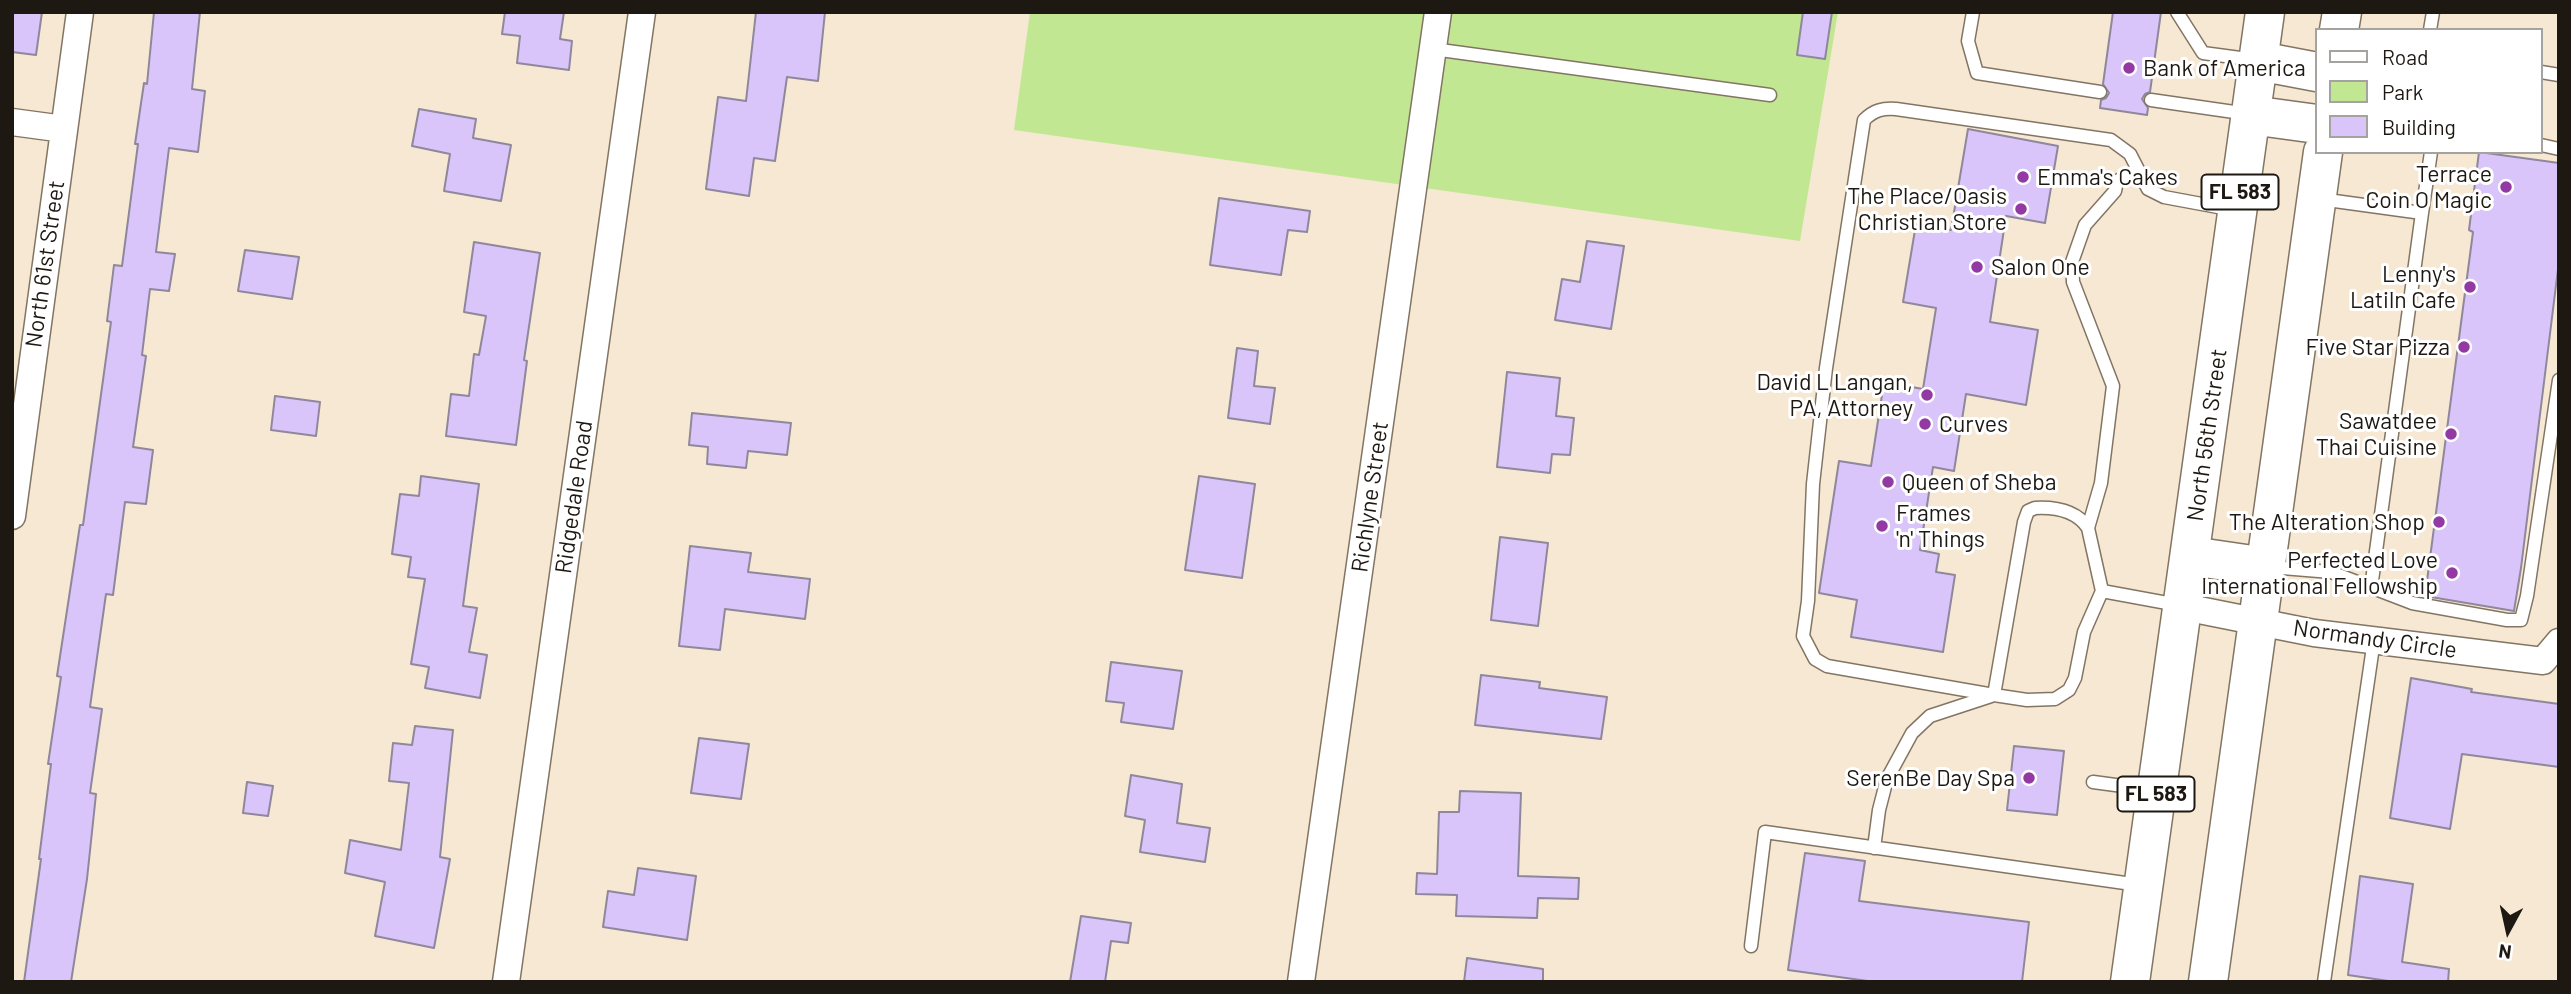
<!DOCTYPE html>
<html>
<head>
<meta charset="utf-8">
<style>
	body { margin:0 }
	#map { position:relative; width:2571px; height:994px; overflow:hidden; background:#f7e8d4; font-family:Barlow,sans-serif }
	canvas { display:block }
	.frame { position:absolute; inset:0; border:14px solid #1d1811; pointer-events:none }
	.legend { position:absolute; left:2315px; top:28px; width:228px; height:126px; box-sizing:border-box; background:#fff; border:2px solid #a5a3a0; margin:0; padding:9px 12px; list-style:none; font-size:21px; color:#1d1811 }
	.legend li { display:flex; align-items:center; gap:14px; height:35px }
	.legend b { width:35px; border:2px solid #a5a3a0 }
	.north { position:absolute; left:2473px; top:896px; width:70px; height:70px; -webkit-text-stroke:5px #fff; paint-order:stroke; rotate:188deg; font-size:19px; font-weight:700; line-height:28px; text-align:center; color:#1d1811 }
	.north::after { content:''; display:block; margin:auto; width:24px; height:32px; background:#1d1811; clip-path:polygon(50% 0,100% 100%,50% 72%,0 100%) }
</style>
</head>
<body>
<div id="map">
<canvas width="2571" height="994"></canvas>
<div class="frame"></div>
<ul class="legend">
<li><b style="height:9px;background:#fff"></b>Road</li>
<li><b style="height:19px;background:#c2e793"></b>Park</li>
<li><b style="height:19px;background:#d9c5f9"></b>Building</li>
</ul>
<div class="north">N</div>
</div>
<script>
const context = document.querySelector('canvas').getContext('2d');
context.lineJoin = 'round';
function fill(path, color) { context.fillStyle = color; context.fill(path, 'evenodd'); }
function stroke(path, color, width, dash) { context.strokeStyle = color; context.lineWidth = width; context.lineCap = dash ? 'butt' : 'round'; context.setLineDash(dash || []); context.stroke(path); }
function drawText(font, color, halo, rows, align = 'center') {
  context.font = font + ' Barlow,sans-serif'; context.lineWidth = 6; context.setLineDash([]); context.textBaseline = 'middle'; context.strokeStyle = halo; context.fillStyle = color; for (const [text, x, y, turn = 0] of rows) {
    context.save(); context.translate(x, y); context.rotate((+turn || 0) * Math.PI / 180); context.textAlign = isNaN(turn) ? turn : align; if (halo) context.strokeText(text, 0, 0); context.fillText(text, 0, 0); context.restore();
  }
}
fill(new Path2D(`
	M1030 12H1838L1800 241 1014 130Z`), '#c2e793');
const building = new Path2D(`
	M12 12H42L36 55 12 52Z
	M154 12H200L192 89 205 91 198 152 169 148 156 252 175 254 169 291 150 289 142 355 146 356 133 447 153 450 146 504 125 502 113 595 106 594 90 707 102 709 90 793 96 794 87 879 71 982H24L41 859H39L51 764H48L61 677 57 676 80 525H83L111 322 107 321 114 265 122 266 138 144H135L144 83 147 84Z
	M505 12H564L560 39 572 41 569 70 517 63 520 36 502 34Z
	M756 12H825L818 81 787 77 775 161 754 158 749 196 706 189 718 97 746 101Z
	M1803 12H1832L1825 59 1797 55Z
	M2113 12H2161L2150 92 2145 94 2142 99 2148 108 2147 115 2100 108 2101 100 2106 98 2109 93 2103 84Z
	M419 109 476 119 473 138 511 145 501 201 444 191 450 154 412 146Z
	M1968 129 2058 146 2045 223 2006 216 1990 322 2038 330 2026 405 1966 394 1954 471 1933 467 1920 550 1939 554 1936 572 1955 575 1943 652 1851 637 1857 600 1819 593 1839 461 1871 466 1884 382 1923 389 1936 308 1903 302 1916 224 1951 230Z
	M2479 152 2559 163V261L2521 568 2514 611 2425 596 2473 232 2469 230Z
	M1219 198 1310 211 1307 232 1288 230 1281 275 1210 265Z
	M1587 241 1624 246 1611 329 1555 320 1562 279 1580 282Z
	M474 242 540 253 524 360 527 361 516 445 446 436 451 394 469 396 474 354 479 355 486 316 464 312Z
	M245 250 299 257 292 299 238 291Z
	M1237 348 1258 351 1254 386 1275 388 1270 424 1228 418Z
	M1507 372 1560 378 1556 416 1574 418 1570 455 1552 454 1550 473 1497 467Z
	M275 396 320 402 316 436 271 430Z
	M692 413 791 423 787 455 748 451 746 468 707 464 708 447 689 445Z
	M421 476 479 484 463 606 477 608 469 652 487 655 480 698 425 688 429 667 411 664 425 579 408 577 411 557 392 554 400 494 419 496Z
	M1199 476 1255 484 1242 578 1185 570Z
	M1500 537 1548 543 1538 626 1491 620Z
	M690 546 751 553 748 572 810 579 805 619 725 609 720 650 679 646Z
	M1111 662 1182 671 1173 729 1121 722 1124 703 1106 701Z
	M1481 675 1540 682 1539 688 1607 697 1601 739 1475 725Z
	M2411 678 2472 689 2471 692 2559 704V767L2462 754 2450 829 2390 818Z
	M415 726 453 730 440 857 450 859 434 948 375 936 385 882 345 873 350 840 401 850 409 783 389 781 393 743 412 745Z
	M699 738 749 744 741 799 691 793Z
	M2014 746 2064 751 2057 815 2007 810Z
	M1131 775 1182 784 1177 823 1210 828 1205 862 1140 852 1145 820 1125 816Z
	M247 782 273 786 268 816 243 813Z
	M1460 791 1521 793 1518 876 1579 878 1578 899 1538 898 1537 918 1456 916 1457 895 1416 894 1417 873 1437 874 1439 812H1459Z
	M1805 853 1865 861 1859 901 2029 922 2022 982H1875L1788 970Z
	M638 868 696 876 687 940 603 927 608 891 634 895Z
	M2360 876 2413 884 2402 962 2449 969 2448 982H2395L2348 975Z
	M1081 916 1131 923 1128 943 1111 941 1105 982H1070Z
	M1467 958 1543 969V982H1464Z`);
fill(building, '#d9c5f9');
stroke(building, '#8f879b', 2);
const lane = new Path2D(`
	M1973 12 1968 41 1977 73 2100 92
	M2177 12 2203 53 2255 60
	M2430 30 2433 12
	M1433 49 1770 95
	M2541 72 2559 75
	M2151 100 2248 114
	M2541 145 2559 149
	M2320 199 2422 213 2431 152
	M2035 508C2055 507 2076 510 2088 528L2102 591 2084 632 2075 678 2069 690 2055 699 2027 700 1994 695 2024 522 2028 511Z
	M2088 528 2101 483 2113 386 2073 282 2072 262 2085 225 2115 191 2117 181 2137 170
	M2270 567 2331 572 2412 603 2507 620H2521L2527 596 2559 380
	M2371 588 2422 213
	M2102 591 2178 605
	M1994 695 1827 666 1815 659 1803 636 1808 601 1813 484 1826 368 1864 120C1874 110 1883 108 1896 109L2111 140 2130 154 2148 189 2164 197 2234 210
	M2093 782 2153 790
	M1874 848 1879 810 1887 779 1912 733 1930 716 1991 696
	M1751 946 1765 832 2139 885
	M2324 982 2374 640`);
const street = new Path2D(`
	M12 122 64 129
	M12 516 80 12
	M2184 607 2314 633 2543 661 2559 642
	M506 982 642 12
	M1301 982 1438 12`);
const primary = new Path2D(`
	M2339 30 2342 12
	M2259 61 2317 72
	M2251 115 2317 124
	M2191 556 2266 567
	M2130 982 2265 12
	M2208 982 2323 152`);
stroke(lane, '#827563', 15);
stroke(street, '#827563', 29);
stroke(primary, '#827563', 41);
stroke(lane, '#fff', 12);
stroke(street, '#fff', 26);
stroke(primary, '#fff', 38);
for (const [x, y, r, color] of [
	[2129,68,7,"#9339a4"],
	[2023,177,7,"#9339a4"],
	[2506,187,7,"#9339a4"],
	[2021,209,7,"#9339a4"],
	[1977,267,7,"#9339a4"],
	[2470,287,7,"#9339a4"],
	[2464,347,7,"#9339a4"],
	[1927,395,7,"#9339a4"],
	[1925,424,7,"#9339a4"],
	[2451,434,7,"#9339a4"],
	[1888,482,7,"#9339a4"],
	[2439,522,7,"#9339a4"],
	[1882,526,7,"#9339a4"],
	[2452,573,7,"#9339a4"],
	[2029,778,7,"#9339a4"]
]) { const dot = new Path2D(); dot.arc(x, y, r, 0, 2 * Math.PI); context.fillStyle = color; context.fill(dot); stroke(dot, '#fff', 2.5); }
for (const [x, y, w] of [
	[2240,192,77],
	[2156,794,77]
]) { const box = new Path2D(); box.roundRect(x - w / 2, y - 17.5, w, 35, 5); context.fillStyle = '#fff'; context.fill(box); stroke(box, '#1d1811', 2); }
drawText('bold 21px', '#1d1811', null, [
	["FL 583",2240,192],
	["FL 583",2156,794]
]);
drawText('23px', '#1d1811', '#fff', [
	["Bank of America",2143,68,"left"],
	["Terrace",2492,174],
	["Coin O Magic",2492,200],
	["Emma's Cakes",2037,177,"left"],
	["The Place/Oasis",2007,196],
	["Christian Store",2007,222],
	["Salon One",1991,267,"left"],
	["Lenny's",2456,274],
	["Latiln Cafe",2456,300],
	["Five Star Pizza",2450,347],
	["David L Langan,",1913,382],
	["PA, Attorney",1913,408],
	["Sawatdee",2437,421],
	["Thai Cuisine",2437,447],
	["Curves",1939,424,"left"],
	["Queen of Sheba",1902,482,"left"],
	["Frames",1896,513,"left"],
	["'n' Things",1896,539,"left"],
	["The Alteration Shop",2425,522],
	["Perfected Love",2438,560],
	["International Fellowship",2438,586],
	["SerenBe Day Spa",2015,778]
], 'right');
drawText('23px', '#1d1811', '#fff', [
	["North 61st Street",45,264,-82],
	["North 56th Street",2207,435,-82],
	["Ridgedale Road",574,497,-82],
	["Richlyne Street",1370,497,-82],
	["Normandy Circle",2375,639,8]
]);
</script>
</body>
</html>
